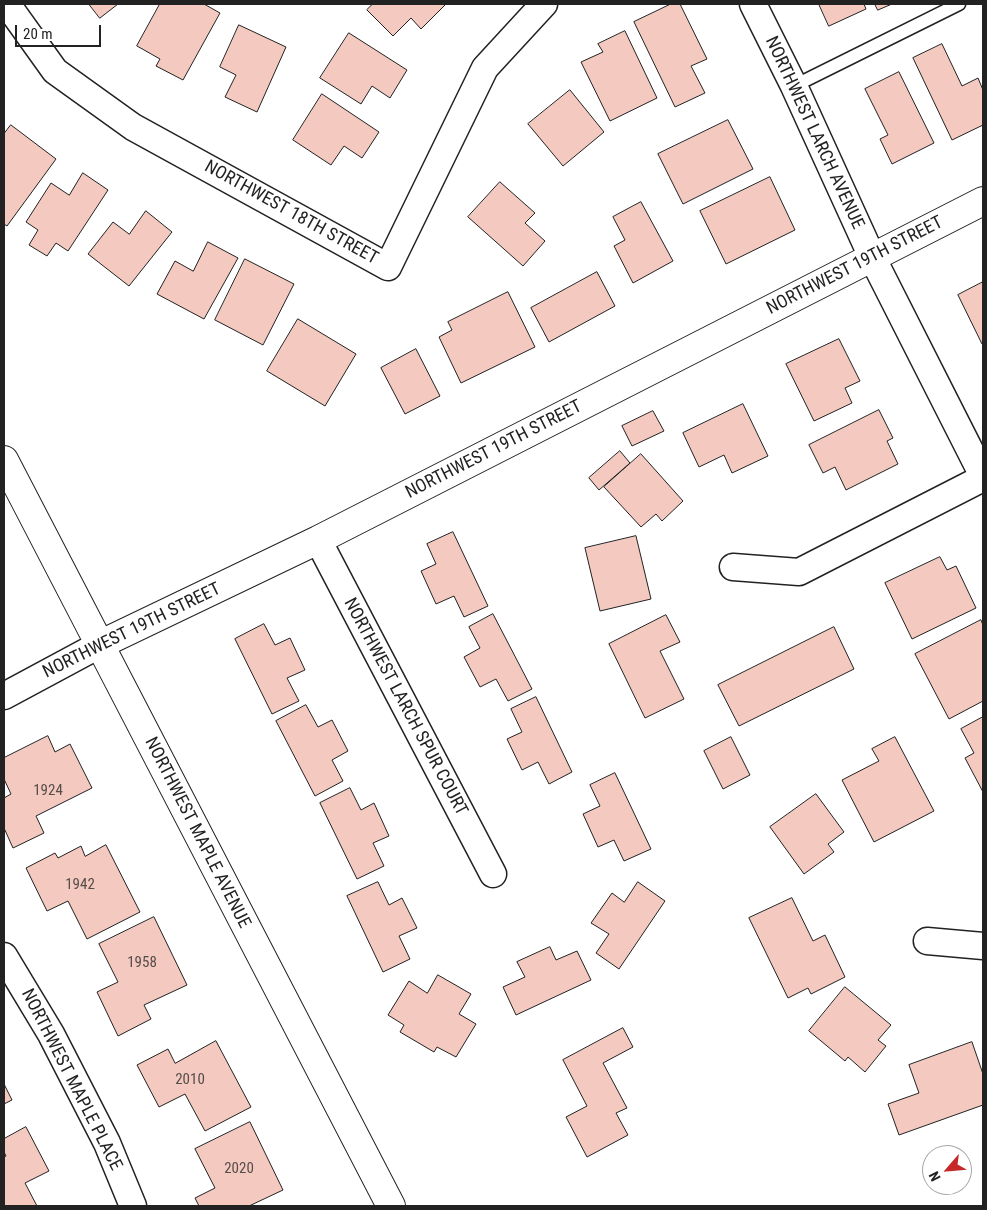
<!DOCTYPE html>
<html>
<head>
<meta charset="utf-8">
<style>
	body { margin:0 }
	#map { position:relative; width:987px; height:1210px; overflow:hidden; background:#fff; font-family:"Roboto Condensed",sans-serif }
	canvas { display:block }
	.frame { position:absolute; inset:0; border:5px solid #222; pointer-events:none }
	.north { position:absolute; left:922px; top:1145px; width:50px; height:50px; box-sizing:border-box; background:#fff; border:1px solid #a7a7a7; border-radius:50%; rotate:243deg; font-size:14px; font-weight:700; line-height:20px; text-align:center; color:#222 }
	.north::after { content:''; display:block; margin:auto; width:18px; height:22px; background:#c62828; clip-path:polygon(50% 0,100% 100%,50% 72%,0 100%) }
	.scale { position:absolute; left:15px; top:25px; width:86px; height:22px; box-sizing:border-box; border:2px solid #222; border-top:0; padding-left:6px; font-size:15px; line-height:18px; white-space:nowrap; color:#222; -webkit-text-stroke:4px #fff; paint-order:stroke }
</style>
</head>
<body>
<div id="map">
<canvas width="987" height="1210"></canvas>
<div class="frame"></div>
<div class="north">N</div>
<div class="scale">20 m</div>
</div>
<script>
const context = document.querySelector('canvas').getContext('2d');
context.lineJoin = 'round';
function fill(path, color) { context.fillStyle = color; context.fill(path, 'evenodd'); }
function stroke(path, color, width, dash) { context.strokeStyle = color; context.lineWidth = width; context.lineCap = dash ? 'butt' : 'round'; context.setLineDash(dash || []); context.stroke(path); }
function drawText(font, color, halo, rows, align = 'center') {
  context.font = font + ' "Roboto Condensed",sans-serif'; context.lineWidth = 4; context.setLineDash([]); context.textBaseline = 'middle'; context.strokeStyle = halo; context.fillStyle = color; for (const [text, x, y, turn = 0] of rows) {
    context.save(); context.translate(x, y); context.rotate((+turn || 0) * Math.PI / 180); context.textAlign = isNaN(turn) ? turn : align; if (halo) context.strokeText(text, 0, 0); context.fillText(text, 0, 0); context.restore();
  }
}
const building = new Path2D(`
	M89 4H118L100 18Z
	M160 4H204L220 13 183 80 156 66 160 59 137 46Z
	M373 4H446L421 29 411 18 393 36 367 10Z
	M671 4H680L707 59 691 66 705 93 675 107 634 22Z
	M819 4H864L866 9 829 26Z
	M875 4H892L878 10Z
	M239 25 286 47 257 112 225 97 236 75 220 67Z
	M625 31 657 98 610 121 581 62 603 52 598 44Z
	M349 33 407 70 390 98 372 86 361 104 320 78Z
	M942 44 962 86 978 78 983 90V125L952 140 913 58Z
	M899 72 934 143 892 164 880 139 888 135 865 89Z
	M570 90 604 132 563 166 528 124Z
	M322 94 379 132 362 158 344 146 331 165 293 140Z
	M728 120 753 169 683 204 658 154Z
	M11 125 56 159 7 226 4 224V134Z
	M83 173 108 190 68 251 56 243 47 256 29 245 38 230 26 222 51 183 69 195Z
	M770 177 795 230 726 264 700 211Z
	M500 182 535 213 525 223 545 241 523 266 468 217Z
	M641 202 673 261 633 283 614 246 625 240 613 217Z
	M146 211 172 232 129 286 88 254 113 222 129 234Z
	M208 242 238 258 204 319 157 294 175 261 193 271Z
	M245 259 294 284 263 345 215 320Z
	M597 272 615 306 549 342 531 308Z
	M983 282V344H982L958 295Z
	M508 292 535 347 461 383 439 337 452 330 448 322Z
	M298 319 356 354 325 406 267 371Z
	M839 339 860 381 845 388 852 403 814 421 786 364Z
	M416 349 440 396 405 414 381 368Z
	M743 404 768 456 732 473 724 455 699 467 683 433Z
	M879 410 893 438 887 441 898 464 846 490 835 467 823 473 809 445Z
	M653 411 664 431 632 446 622 426Z
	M620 451 630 463 599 490 589 478Z
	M641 454 683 501 662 521 656 514 641 527 604 487Z
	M453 532 488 606 464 617 454 596 436 604 421 571 436 564 427 544Z
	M636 536 651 599 600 611 585 548Z
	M940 557 947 570 956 566 976 608 912 639 885 583Z
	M493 614 532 689 508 701 496 679 480 687 464 657 480 648 469 627Z
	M666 615 680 642 660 651 684 699 645 718 609 644Z
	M981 620 983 625V701L949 719 915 654Z
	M264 624 275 645 290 638 305 670 287 678 299 701 272 714 235 639Z
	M834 627 854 669 739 726 718 685Z
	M536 697 572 772 549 784 538 762 522 770 507 739 522 732 511 709Z
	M306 705 318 727 332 720 348 751 332 760 343 781 315 796 276 721Z
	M983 717V792L965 758 974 753 961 729Z
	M48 736 55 752 70 744 92 788 36 816 44 833 13 848 4 828V798L11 794 4 779V758Z
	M731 737 750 775 723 789 704 751Z
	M895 737 934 811 874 842 842 780 879 761 872 749Z
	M615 773 651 849 624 861 614 840 598 847 583 814 600 806 590 785Z
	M350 788 361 810 374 803 389 836 373 843 384 866 357 879 320 803Z
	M816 794 844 832 828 844 834 852 804 874 770 827Z
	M106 845 140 912 87 939 68 901 47 911 26 868 55 853 58 858 81 846 85 856Z
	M378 882 389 905 402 898 417 928 399 936 410 959 383 972 347 896Z
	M638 882 665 901 619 969 596 953 609 934 591 923 612 893 624 902Z
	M792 898 813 941 825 935 845 977 811 994 808 988 788 998 749 918Z
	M154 917 187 985 144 1005 151 1019 118 1036 97 992 118 982 99 944Z
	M550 947 556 960 577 951 591 980 516 1015 503 987 525 977 517 962Z
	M438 975 471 994 459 1014 476 1024 456 1057 437 1047 434 1052 400 1032 404 1025 388 1015 409 981 427 993Z
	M845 987 891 1025 878 1040 886 1046 865 1072 848 1057 845 1061 809 1031Z
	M623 1028 633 1047 603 1063 627 1108 616 1113 628 1135 587 1157 566 1117 587 1106 563 1060Z
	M216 1041 251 1107 205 1131 185 1094 159 1107 137 1065 168 1049 175 1063Z
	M972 1042 983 1074V1105L899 1135 888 1104 919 1093 909 1065Z
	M4 1084 12 1100 4 1104Z
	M250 1122 283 1190 249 1206H199L195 1198 215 1188 195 1149Z
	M26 1127 49 1171 25 1183 37 1206H4V1157L6 1156 4 1152V1139Z`);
fill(building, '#f3c9c0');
stroke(building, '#222', 1);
const lane = new Path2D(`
	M794 86 959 4`);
const street = new Path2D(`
	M7 4 55 71 133 127 388 267 485 68 544 4
	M753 4 794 86 872 257 983 476
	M318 540 493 874
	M733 567 799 572 983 478
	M4 696 99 645
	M927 941 983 946
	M4 956 51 1034 107 1143 133 1206`);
const secondary = new Path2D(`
	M4 460 391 1206
	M99 645 318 540 983 201`);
stroke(lane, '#222', 15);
stroke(street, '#222', 29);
stroke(secondary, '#222', 30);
stroke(lane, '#fff', 12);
stroke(street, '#fff', 26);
stroke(secondary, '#fff', 28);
drawText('15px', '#564c4a', null, [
	["1924",48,791],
	["1942",80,885],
	["1958",142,963],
	["2010",190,1080],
	["2020",239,1169]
]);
drawText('18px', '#222', '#fff', [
	["NORTHWEST LARCH AVENUE",814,133,65],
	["NORTHWEST 18TH STREET",291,213,29],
	["NORTHWEST 19TH STREET",855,266,-27],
	["NORTHWEST 19TH STREET",494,450,-27],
	["NORTHWEST 19TH STREET",132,631,-26],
	["NORTHWEST LARCH SPUR COURT",405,707,62],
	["NORTHWEST MAPLE AVENUE",197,833,63],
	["NORTHWEST MAPLE PLACE",71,1080,63]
]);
</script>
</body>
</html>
